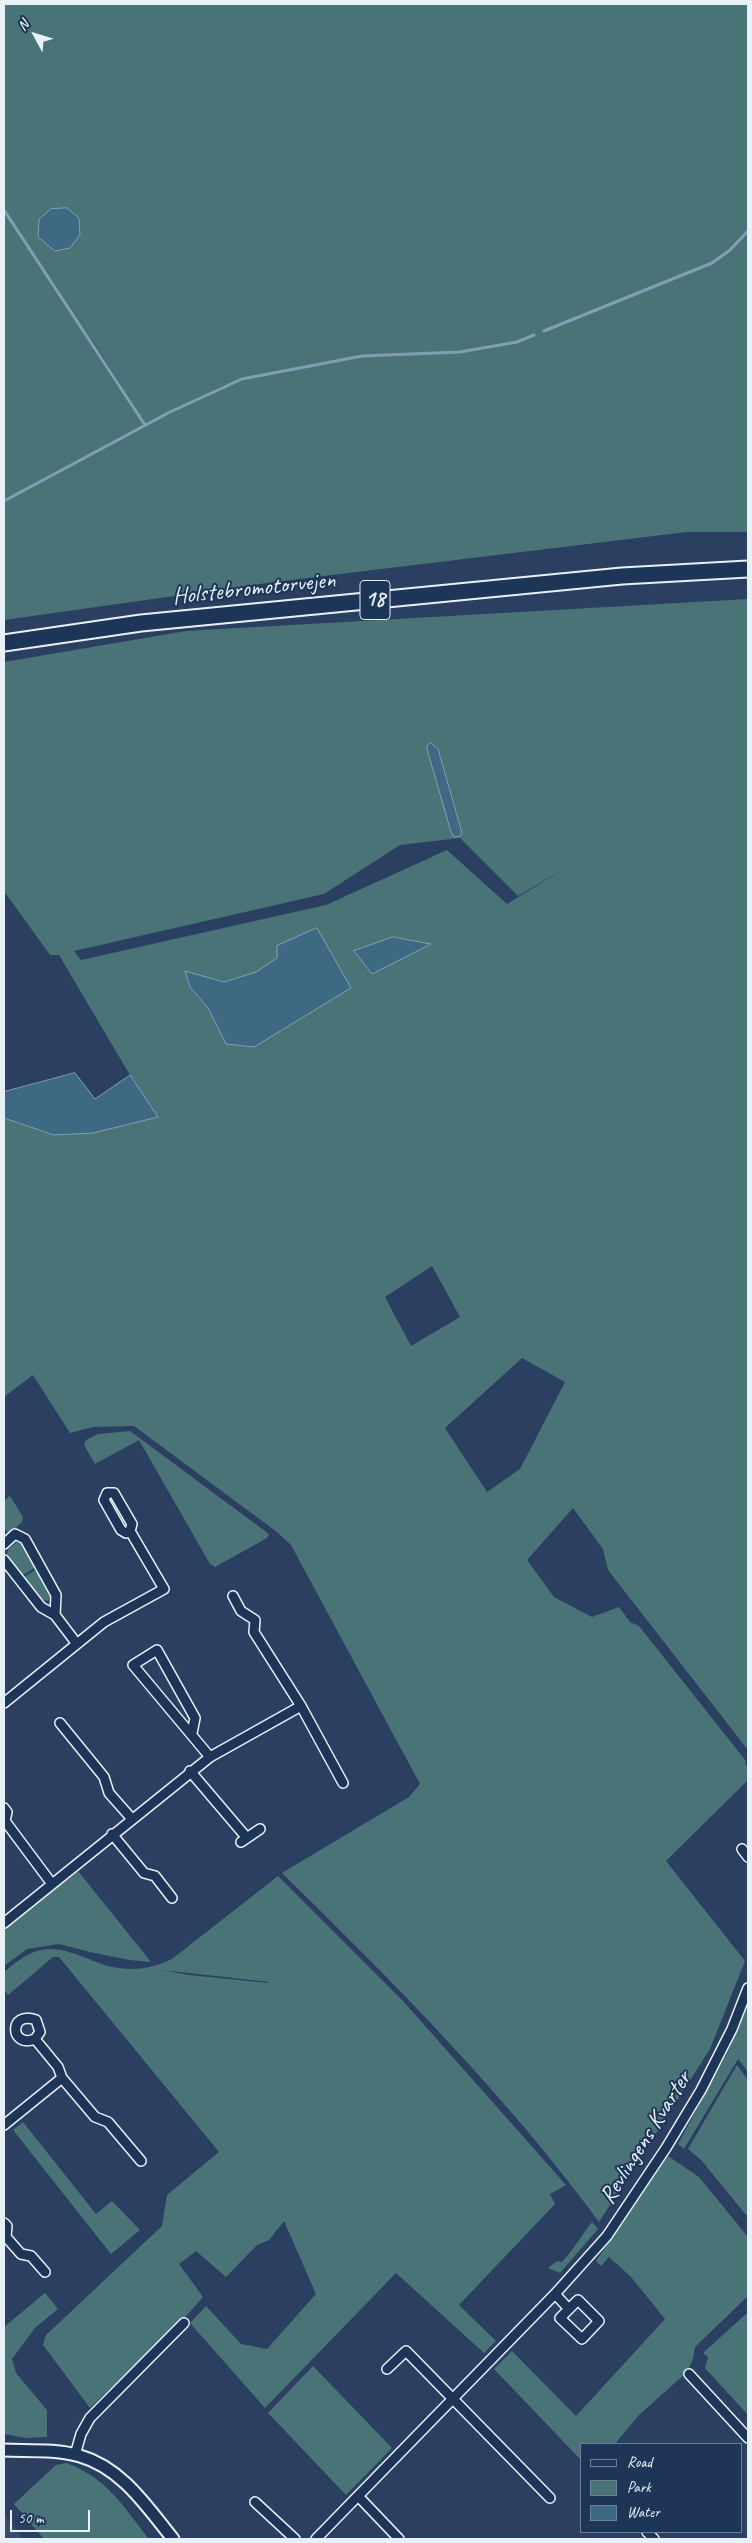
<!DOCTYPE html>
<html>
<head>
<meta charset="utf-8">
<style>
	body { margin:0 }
	#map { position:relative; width:752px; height:2543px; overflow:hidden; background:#2b3f61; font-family:Caveat,sans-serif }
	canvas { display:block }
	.frame { position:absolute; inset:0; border:5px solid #e8f1f8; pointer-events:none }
	.legend { position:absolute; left:580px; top:2443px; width:162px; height:90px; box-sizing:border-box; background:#1d3557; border:1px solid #6e8097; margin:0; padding:6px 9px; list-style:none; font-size:15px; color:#e8f1f8 }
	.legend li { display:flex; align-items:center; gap:10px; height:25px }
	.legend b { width:25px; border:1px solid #6e8097 }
	.north { position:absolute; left:10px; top:10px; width:50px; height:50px; -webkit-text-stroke:4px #1d3557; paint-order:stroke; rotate:309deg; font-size:14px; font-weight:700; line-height:20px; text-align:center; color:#e8f1f8 }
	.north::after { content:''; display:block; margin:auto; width:18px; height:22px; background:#e8f1f8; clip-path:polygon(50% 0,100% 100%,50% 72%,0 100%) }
	.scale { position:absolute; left:10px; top:2510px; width:80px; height:22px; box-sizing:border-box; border:2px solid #e8f1f8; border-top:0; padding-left:6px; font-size:15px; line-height:18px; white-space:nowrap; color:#e8f1f8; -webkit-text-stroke:4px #1d3557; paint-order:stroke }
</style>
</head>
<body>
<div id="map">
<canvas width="752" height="2543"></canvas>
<div class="frame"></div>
<ul class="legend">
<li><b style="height:6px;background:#1d3557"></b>Road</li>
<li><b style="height:14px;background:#4a7378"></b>Park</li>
<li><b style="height:14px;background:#3d6983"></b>Water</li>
</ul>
<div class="north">N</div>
<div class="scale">50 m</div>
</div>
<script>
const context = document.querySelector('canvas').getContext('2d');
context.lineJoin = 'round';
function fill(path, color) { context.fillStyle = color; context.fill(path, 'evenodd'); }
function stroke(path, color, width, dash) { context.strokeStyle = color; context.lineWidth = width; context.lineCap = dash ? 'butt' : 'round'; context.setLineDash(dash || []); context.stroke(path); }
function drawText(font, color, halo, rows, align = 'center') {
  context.font = font + ' Caveat,sans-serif'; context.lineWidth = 4; context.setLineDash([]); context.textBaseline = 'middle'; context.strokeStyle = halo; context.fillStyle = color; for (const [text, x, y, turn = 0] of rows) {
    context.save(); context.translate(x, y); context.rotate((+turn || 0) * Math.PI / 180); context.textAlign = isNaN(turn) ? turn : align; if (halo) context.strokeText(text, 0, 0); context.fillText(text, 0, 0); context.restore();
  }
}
fill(new Path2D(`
	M4 2514 24 2539H4Z`), '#3c4a6e');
fill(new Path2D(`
	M4 4H748V532H687L274 582 4 620ZM75 313 139 414 141 420 138 415Z
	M748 599V1750L608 1570 603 1549 573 1508 527 1560 554 1597 592 1617 619 1607 630 1622 639 1626 746 1761 745 1763 748 1768V1780L666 1861 745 1961 710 2049 599 2222C506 2095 394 1983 282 1873L409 1797 420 1784 291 1545 277 1532 134 1426 93 1427 70 1433 33 1375 4 1397V1118L54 1135 157 1117 137 1087 59 955H50L6 894H4V662L186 631ZM460 838 518 896 567 867 507 904 447 850 326 905 81 960 74 951 324 894 400 845ZM432 1266 460 1317 411 1346 385 1297ZM522 1358 565 1382 520 1469 487 1492 445 1428Z
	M130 1431 269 1534 267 1538 215 1567 210 1564 139 1440 95 1464 84 1445 86 1440 98 1434Z
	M10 1496 23 1517 22 1522 9 1534 4 1528V1501Z
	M17 1542 23 1543 36 1567 23 1575 7 1555 8 1549Z
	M37 1569 51 1598 47 1601 42 1599 24 1577Z
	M78 1871 151 1962 130 1960 94 1953 59 1944 27 1949 4 1966V1929Z
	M278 1876 404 2002 566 2185 550 2194 555 2204 459 2305 496 2341 484 2353 396 2273 265 2408 190 2323 206 2306 241 2344 267 2349 316 2294 284 2221 269 2240 257 2245 226 2277 196 2251 179 2264 203 2297 188 2314 90 2408 43 2345 46 2335 162 2226 167 2195 219 2152 59 1957H53L8 1995 4 1990V1972C14 1964 24 1955 37 1951 65 1942 92 1965 119 1968 139 1971 155 1967 172 1959ZM162 1970 269 1982V1983L189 1975Z
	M748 2004V2072L738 2059 684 2149 678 2144 728 2052Z
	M737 2065 748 2080V2213L746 2215 702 2161 688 2149Z
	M23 2122 96 2214 112 2201 140 2230 111 2254 13 2130Z
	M668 2156 699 2177 748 2237V2296L695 2347 693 2359 687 2372 638 2416 615 2444H581V2460L494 2369 512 2351 576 2416 665 2319 631 2277 609 2257 601 2266 596 2261Z
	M592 2222 598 2229 560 2273 548 2268 557 2261 562 2262C574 2249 581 2236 592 2222Z
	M45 2293 58 2309 35 2328 12 2359 16 2373 47 2410V2437L26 2438 4 2434V2327Z
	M747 2313 748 2314V2415L705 2368 708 2357 703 2353Z
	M313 2366 392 2448 346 2495 268 2413Z
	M67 2463C109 2480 122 2505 149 2539H44L14 2504 56 2465Z`), '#4a7378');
const water = new Path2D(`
	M67 208 79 218 80 235 70 248 55 251 38 237 39 219 51 209Z
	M431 743 438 749 462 833 460 836 454 837 451 832 427 749V746Z
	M317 928 351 988 254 1047 226 1044 208 1008 190 987 185 971 224 982 256 972 277 958V946Z
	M393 937 431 944 372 974 354 951Z
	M75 1073 95 1099 130 1075 158 1117 93 1133 54 1135 4 1118V1092Z`);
fill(water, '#3d6983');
stroke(water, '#819fb2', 1);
stroke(new Path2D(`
	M4 210 145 425
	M544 331 712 263 730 250 748 231
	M4 501 170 412 242 379 362 356 460 352 517 342 534 335`), '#819fb2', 3);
const minor = new Path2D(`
	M4 1544 15 1534 25 1539 56 1595 55 1615
	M4 1560 41 1607 55 1615 77 1644
	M4 1703 104 1622 164 1589 130 1531 132 1524 114 1493H107L104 1500 121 1530 126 1533 130 1531
	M301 1706 343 1783
	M60 1723 104 1777 109 1793 132 1819
	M192 1733 195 1718 157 1650 133 1665 210 1757
	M190 1771 247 1838
	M4 1808 7 1812 5 1821 52 1884
	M112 1834 144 1873 155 1876 172 1898
	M241 1842 260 1829
	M742 1849 748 1857
	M4 1923 210 1757 301 1706 254 1632 255 1620 241 1611 233 1596
	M35 2039C10 2049 8 2010 36 2020L40 2032 35 2039 58 2067 62 2078 95 2117 108 2122 141 2161
	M4 2125 62 2078
	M4 2223 7 2226 6 2237 21 2254 31 2256 45 2272
	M555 2294 569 2309 578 2300 599 2321 582 2339 560 2318 569 2309
	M387 2369 406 2351 550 2498
	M689 2374 748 2438
	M75 2455 81 2434 90 2418 184 2323
	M358 2496 399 2539
	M255 2502 295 2539
	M647 2532 654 2539
	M316 2539 555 2294 607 2236 666 2148 701 2090 732 2029 748 1988`);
const tertiary = new Path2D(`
	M4 2450C29 2451 56 2449 80 2456 122 2468 147 2507 173 2539`);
const trunk = new Path2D(`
	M4 643 141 623 622 576 748 569`);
stroke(minor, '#e8f1f8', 12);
stroke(tertiary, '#e8f1f8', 15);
stroke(trunk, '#e8f1f8', 19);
stroke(minor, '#1d3557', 9);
stroke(tertiary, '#1d3557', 11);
stroke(trunk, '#1d3557', 15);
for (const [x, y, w] of [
	[375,600,30]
]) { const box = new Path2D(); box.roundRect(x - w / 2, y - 19.5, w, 39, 4); context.fillStyle = '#1d3557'; context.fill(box); stroke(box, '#e8f1f8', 1); }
drawText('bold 22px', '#e8f1f8', null, [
	["18",375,600]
]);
drawText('24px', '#e8f1f8', '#1d3557', [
	["Holstebromotorvejen",254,589,-6],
	["Revlingens Kvarter",646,2138,-58]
]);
</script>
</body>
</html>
